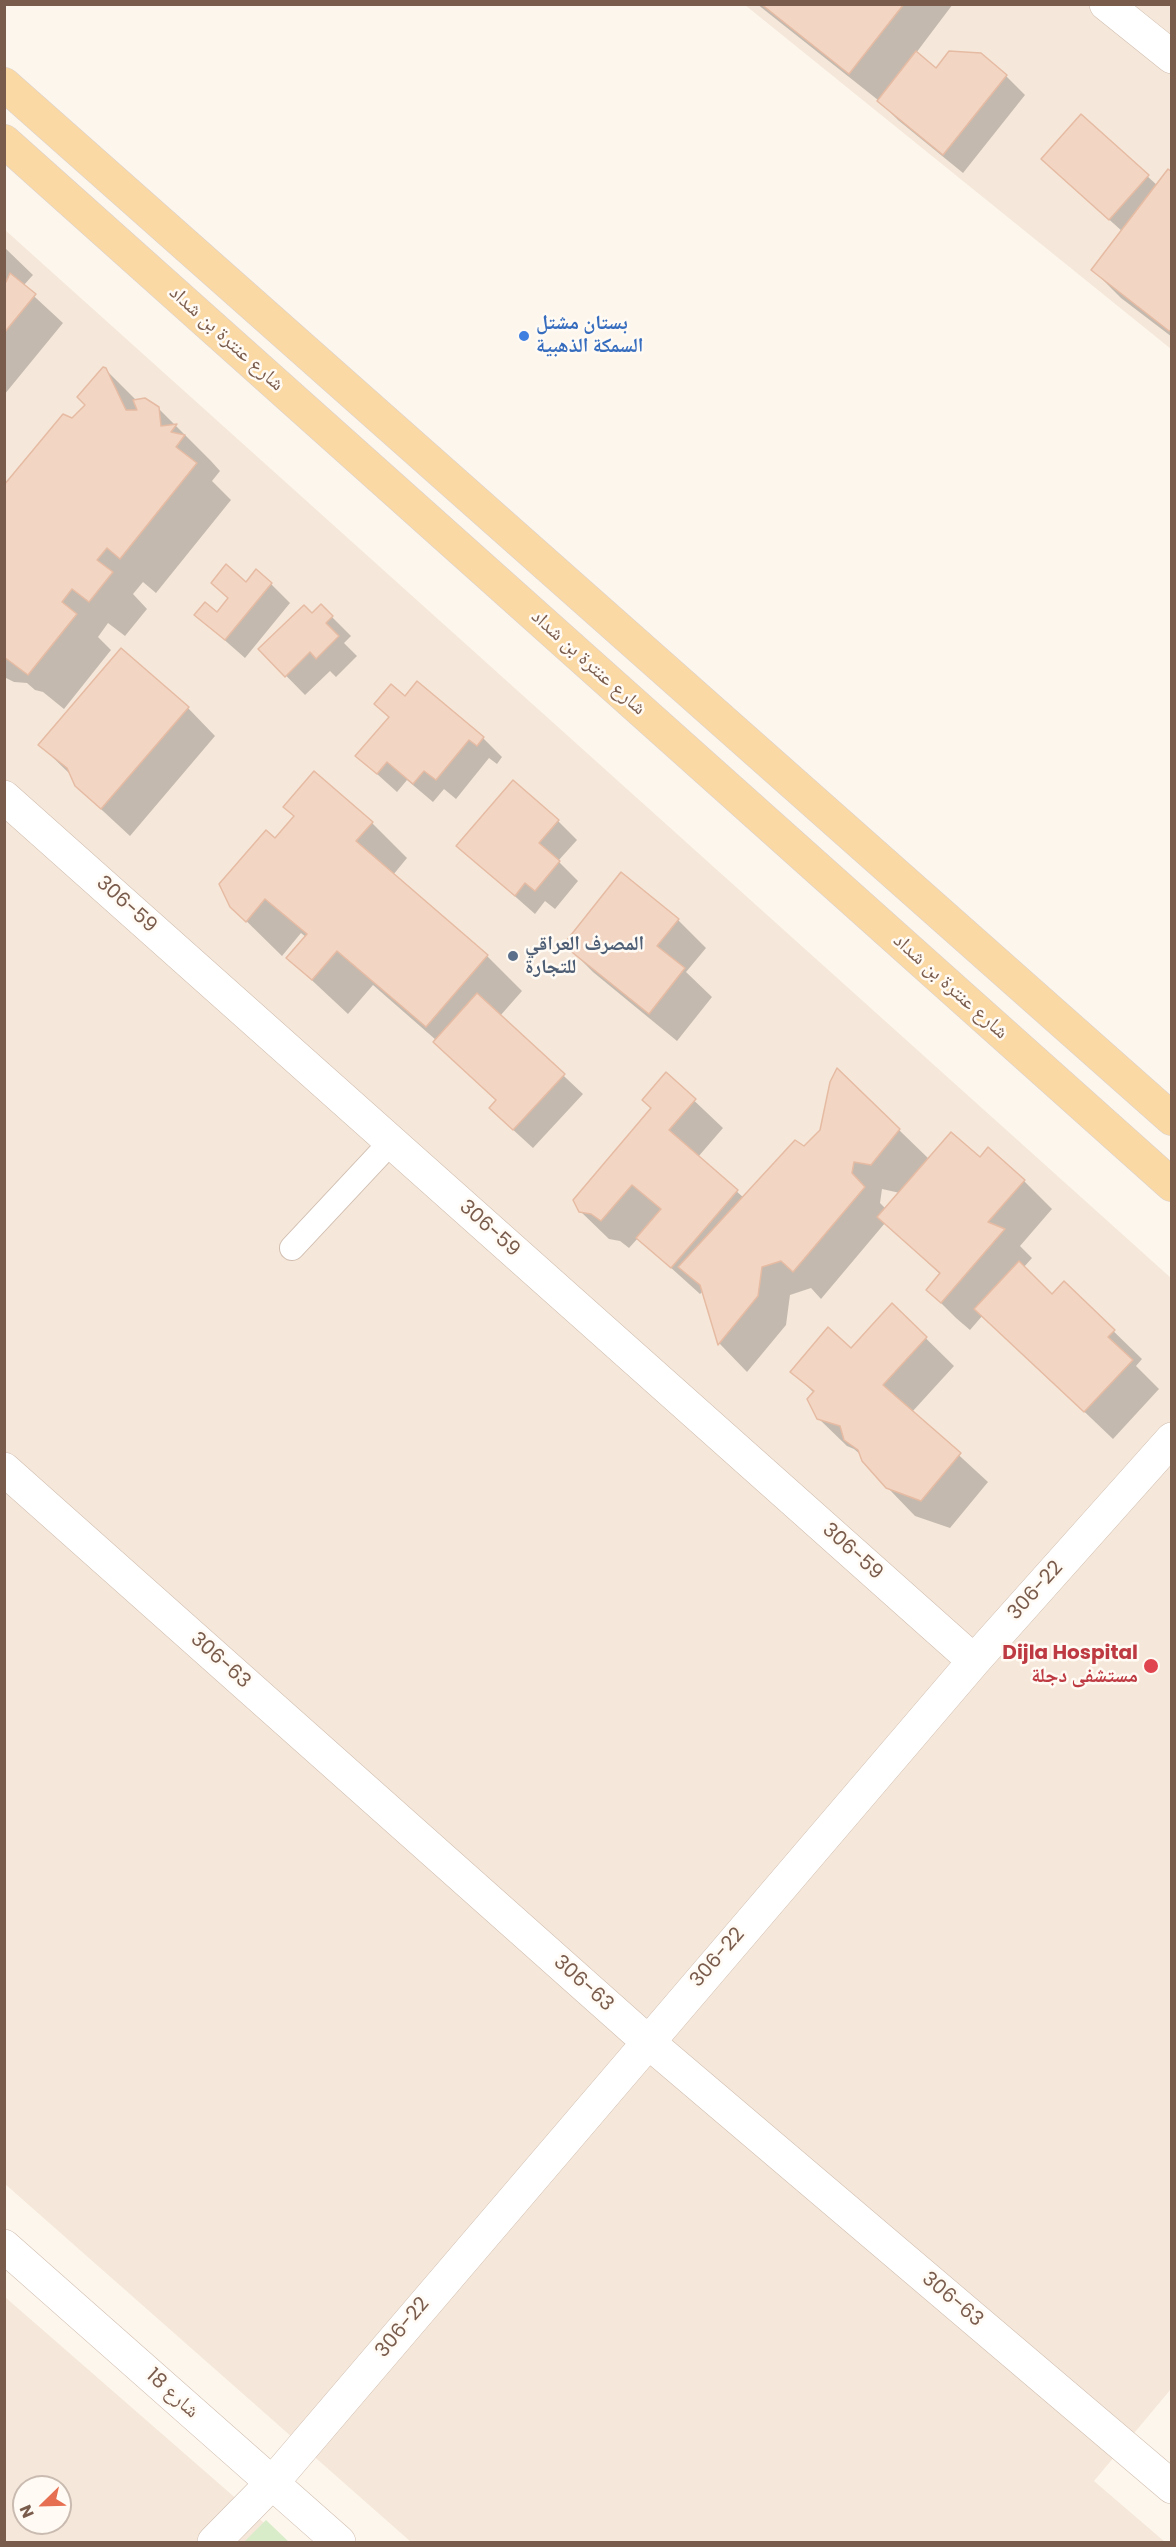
<!DOCTYPE html>
<html>
<head>
<meta charset="utf-8">
<style>
	body { margin:0 }
	#map { position:relative; width:1176px; height:2547px; overflow:hidden; background:#fdf6ec; font-family:Poppins,sans-serif }
	canvas { display:block }
	.frame { position:absolute; inset:0; border:6px solid #7a5c4d; pointer-events:none }
	.north { position:absolute; left:12px; top:2475px; width:60px; height:60px; box-sizing:border-box; background:#fffaf3; border:2px solid #cabbb1; border-radius:50%; rotate:247deg; font-size:16px; font-weight:700; line-height:24px; text-align:center; color:#7a5c4d }
	.north::after { content:''; display:block; margin:auto; width:21px; height:27px; background:#e76f51; clip-path:polygon(50% 0,100% 100%,50% 72%,0 100%) }
</style>
</head>
<body>
<div id="map">
<canvas width="1176" height="2547"></canvas>
<div class="frame"></div>
<div class="north">N</div>
</div>
<script>
const context = document.querySelector('canvas').getContext('2d');
context.lineJoin = 'round';
function fill(path, color) { context.fillStyle = color; context.fill(path, 'evenodd'); }
function stroke(path, color, width, dash) { context.strokeStyle = color; context.lineWidth = width; context.lineCap = dash ? 'butt' : 'round'; context.setLineDash(dash || []); context.stroke(path); }
function drawText(font, color, halo, rows, align = 'center') {
  context.font = font + ' Poppins,"Noto Naskh Arabic",sans-serif'; context.lineWidth = 5; context.setLineDash([]); context.textBaseline = 'middle'; context.strokeStyle = halo; context.fillStyle = color; for (const [text, x, y, turn = 0] of rows) {
    context.save(); context.translate(x, y); context.rotate((+turn || 0) * Math.PI / 180); context.textAlign = isNaN(turn) ? turn : align; if (halo) context.strokeText(text, 0, 0); context.fillText(text, 0, 0); context.restore();
  }
}
fill(new Path2D(`
	M745 5H1171V349Z
	M4 229 1171 1278V2389L1094 2481 1165 2542H411L5 2184Z
	M5 2297 286 2542H5ZM24 2487H60V2523H24Z`), '#f5e8da');
fill(new Path2D(`
	M266 2520 289 2542H244Z`), '#d8ecc9');
fill(new Path2D(`
	M757 4H953L916 53 936 70 1006 76 1025 95 963 173 898 120 878 100Z
	M1081 116 1158 186 1172 174V337L1121 298 1093 270 1123 232 1063 178Z
	M4 247 33 275 23 286 63 323 4 395Z
	M105 369 137 401 158 408 211 461 220 471 212 481 231 500 156 593 143 582 133 594 147 609 125 636 108 623 98 637 111 650 64 709 43 692 35 690 27 683 14 682 4 677V487L87 405Z
	M246 584H271L290 603 245 658 196 615 217 614Z
	M321 606 351 636 344 643 357 656 336 677 330 671 305 695 260 649 312 615Z
	M405 698 483 738 502 757 497 764 489 758 456 799 444 789 433 802 407 780 397 792 357 756 390 718 376 704Z
	M188 708 215 736 130 836 76 786 72 776 40 745Z
	M285 807 372 823 407 858 393 875 487 956 522 991 500 1016 583 1094 533 1148 510 1127 497 1101 436 1040 373 985 348 1014 288 958 306 937 301 933 282 956 231 906 276 840 295 817Z
	M558 821 577 840 558 861 578 881 555 909 545 901 535 914 458 846Z
	M678 920 706 948 686 972 712 997 677 1041 593 972 565 944Z
	M838 1071 929 1159H980L1024 1181 1052 1209 1020 1246 1032 1258 1023 1268 1052 1296 1064 1283 1142 1359 1136 1366 1159 1389 1113 1439 983 1315 970 1330 956 1318 928 1290 941 1275 885 1223 821 1299 811 1288 790 1295 786 1325 747 1372 720 1344 703 1291 700 1294 638 1238 629 1248 620 1241 609 1239 580 1211 653 1109 666 1074 723 1128 698 1157 744 1198 804 1148 822 1130ZM882 1189 900 1193 886 1209 880 1203Z
	M892 1305 954 1366 912 1412 988 1482 950 1528 915 1516 887 1487 861 1455 854 1449 847 1446 818 1418 814 1393 792 1371 851 1350Z`), '#0003');
const building = new Path2D(`
	M761 4H904L849 74Z
	M916 51 936 68 949 51 981 53 1007 75 943 155 877 101Z
	M1081 114 1149 175 1109 220 1041 159Z
	M1168 169 1172 172V329L1169 331 1091 270Z
	M10 273 36 294 4 333V281L6 282Z
	M103 367 106 368 126 410H137L133 400 145 398 159 407 161 426 177 424 171 432 185 435 176 447 197 463 120 559 107 548 97 560 113 572 89 602 72 589 62 602 77 614 28 675 4 657V485L63 414 72 418 85 405 77 397Z
	M226 564 246 582 256 569 272 583 225 640 194 615 205 602 217 612 228 598 211 583Z
	M321 604 333 616 326 623 339 636 316 659 310 652 285 677 258 649 304 605 312 613Z
	M121 648 189 707 101 809 75 786 67 768 38 745Z
	M417 681 484 737 477 746 469 740 436 780 424 771 413 784 387 762 377 774 355 756 389 717 374 704 391 684 405 696Z
	M314 771 373 822 356 841 488 955 426 1027 337 951 312 980 286 958 307 934 265 899 246 922 230 907 219 884 266 830 275 838 294 816 283 807Z
	M513 780 559 820 539 843 560 861 535 891 525 883 515 896 456 846Z
	M621 872 679 919 657 946 685 968 649 1014 563 945Z
	M477 993 565 1074 513 1130 489 1108 496 1100 433 1042Z
	M837 1068 900 1129 871 1165 854 1162 852 1173 865 1187 793 1272 781 1261 762 1267 758 1296 718 1345 700 1285 678 1267 795 1140 804 1146 820 1130 830 1082Z
	M666 1072 696 1099 669 1130 738 1190 671 1268 636 1238 661 1209 632 1185 601 1221 591 1214 579 1212 573 1200 651 1108 642 1100Z
	M951 1132 980 1157 988 1147 1025 1180 988 1222 1005 1229 941 1303 926 1290 940 1273 877 1217Z
	M1019 1261 1052 1294 1064 1281 1115 1330 1108 1337 1133 1360 1084 1412 974 1309Z
	M892 1303 927 1337 883 1385 961 1453 921 1501 886 1488 862 1461 858 1450 844 1440 840 1426 817 1419 807 1399 814 1391 790 1372 828 1327 851 1348Z`);
fill(building, '#f3d5c3');
stroke(building, '#e6bba3', 1.5);
const service = new Path2D(`
	M292 1248 391 1142`);
const minor = new Path2D(`
	M1106 4 1172 57
	M4 797 974 1661
	M4 1469 647 2041 1172 2487
	M214 2542 272 2483 974 1661 1172 1439`);
const tertiary = new Path2D(`
	M4 2246 339 2542`);
const primary = new Path2D(`
	M4 84 1172 1119
	M4 141 1172 1185`);
stroke(service, '#d1beb0', 26);
stroke(minor, '#d1beb0', 34);
stroke(tertiary, '#d1beb0', 34);
stroke(primary, '#dad1cd', 34);
stroke(service, '#fff', 24);
stroke(minor, '#fff', 33);
stroke(tertiary, '#fff', 33);
stroke(primary, '#fbd9a5', 33);
for (const [x, y, r, color] of [
	[524,336,6,"#3f7fe0"],
	[513,956,6,"#5c6f8a"],
	[1151,1666,8,"#e0444e"]
]) { const dot = new Path2D(); dot.arc(x, y, r, 0, 2 * Math.PI); context.fillStyle = color; context.fill(dot); stroke(dot, '#fffaf3', 2); }
drawText('bold 20px', '#366cbe', '#fffaf3', [
	["بستان مشتل",536,324],
	["السمكة الذهبية",536,347]
], 'left');
drawText('20px', '#7a5c4d', '#fffaf3', [
	["شارع عنترة بن شداد",226,339,42],
	["شارع عنترة بن شداد",588,663,42],
	["306-59",126,905,42],
	["شارع عنترة بن شداد",950,987,42],
	["306-59",489,1229,42],
	["306-59",852,1552,42],
	["306-22",1036,1591,-48],
	["306-63",220,1661,42],
	["306-22",718,1958,-49],
	["306-63",583,1984,42],
	["306-63",952,2300,40],
	["306-22",403,2328,-50],
	["شارع 18",172,2394,42]
]);
drawText('bold 20px', '#4e5e75', '#fffaf3', [
	["المصرف العراقي",525,945],
	["للتجارة",525,968]
], 'left');
drawText('bold 20px', '#be3a42', '#fffaf3', [
	["Dijla Hospital",1138,1654],
	["مستشفى دجلة",1138,1677]
], 'right');
</script>
</body>
</html>
